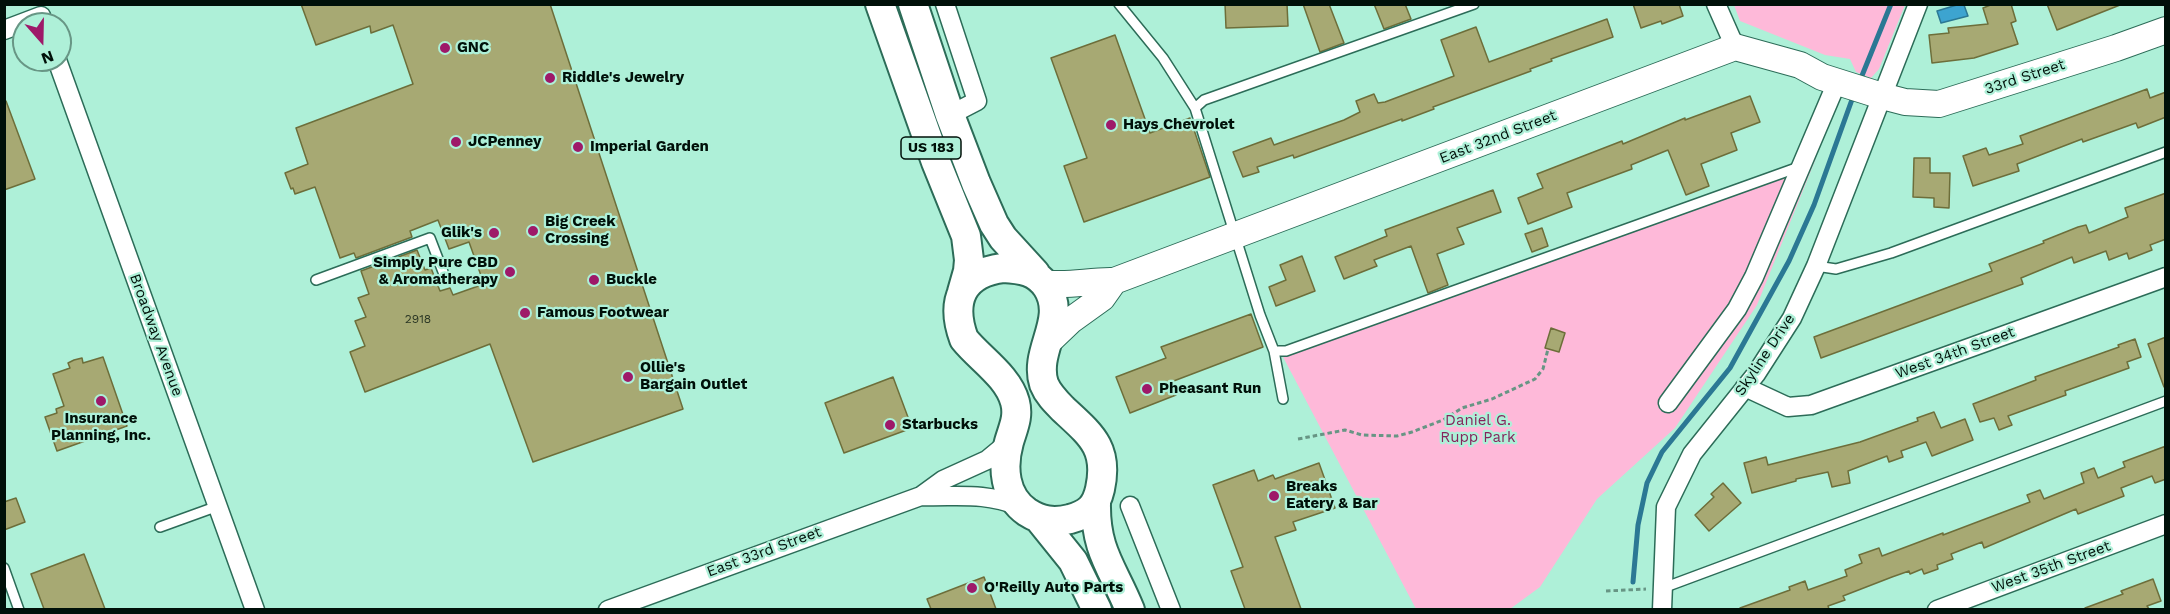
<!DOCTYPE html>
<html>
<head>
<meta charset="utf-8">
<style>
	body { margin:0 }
	#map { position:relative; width:2170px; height:614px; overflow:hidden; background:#aef0d8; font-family:"Work Sans",sans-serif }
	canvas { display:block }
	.frame { position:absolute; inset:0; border:6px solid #001009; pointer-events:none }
	.north { position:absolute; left:12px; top:12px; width:60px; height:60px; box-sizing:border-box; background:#aef0d8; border:2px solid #689685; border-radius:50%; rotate:160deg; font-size:16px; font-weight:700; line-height:24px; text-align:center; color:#001009 }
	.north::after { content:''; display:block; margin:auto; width:21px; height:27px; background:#9e1969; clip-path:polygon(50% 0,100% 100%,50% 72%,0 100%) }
</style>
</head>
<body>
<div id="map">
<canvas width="2170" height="614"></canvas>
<div class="frame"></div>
<div class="north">N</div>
</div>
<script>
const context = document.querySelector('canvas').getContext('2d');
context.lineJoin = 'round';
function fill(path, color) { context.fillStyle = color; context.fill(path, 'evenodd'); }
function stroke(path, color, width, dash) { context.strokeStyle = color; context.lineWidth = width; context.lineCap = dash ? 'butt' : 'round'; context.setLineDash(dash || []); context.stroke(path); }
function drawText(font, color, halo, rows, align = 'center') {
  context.font = font + ' "Work Sans",sans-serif'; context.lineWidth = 4.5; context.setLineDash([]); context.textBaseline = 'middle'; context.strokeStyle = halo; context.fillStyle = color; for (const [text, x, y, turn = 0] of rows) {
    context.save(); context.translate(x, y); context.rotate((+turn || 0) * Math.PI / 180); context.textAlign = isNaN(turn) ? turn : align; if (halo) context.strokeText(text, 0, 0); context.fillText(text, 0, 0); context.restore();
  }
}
fill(new Path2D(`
	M1734 5V4L1905 5 1879 69 1871 78 1856 72 1850 59 1825 55 1740 21Z
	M1816 158 1757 305 1675 428 1597 499 1540 587 1510 609H1416L1282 355Z`), '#feb9d9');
const water = new Path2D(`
	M1960 4 1964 5 1968 16 1941 23 1937 11Z`);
fill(water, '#3da4d0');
stroke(water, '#2b7894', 1.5);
stroke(new Path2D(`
	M1859 83 1891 4
	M1633 582 1638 525 1647 483 1662 452 1730 368 1789 261 1814 205 1854 94`), '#2b7894', 5);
const building = new Path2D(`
	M301 4H550L683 409 533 462 490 344 365 392 350 352 365 346 355 321 366 317 358 298 369 294 361 271 417 250 425 270 431 268 440 291 450 288 453 295 484 284 469 242 449 249 438 220 410 231 412 237 356 258 354 253 340 258 315 187 295 194 293 188 291 189 285 173 308 164 296 128 413 84 393 25 371 33 370 26 316 45Z
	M1225 4H1287L1288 26 1226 28Z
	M1303 4H1329L1344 43 1320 52Z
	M1374 4H1405L1411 19 1384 29Z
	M1633 4H1679L1683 16 1662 24 1661 21 1641 28Z
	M1993 4H2011L2016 21 2011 23 2018 44 1974 58 1932 63 1929 35 1949 33 1948 28 1988 24 1983 8Z
	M2047 4H2120V5L2057 30Z
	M1607 19 1613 37 1551 59 1552 61 1530 69 1531 71 1433 107 1434 109 1402 121V119L1294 158 1293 155 1257 167 1259 172 1243 177 1233 152 1271 138 1274 145 1344 120 1360 112 1356 101 1374 94 1378 103 1385 102 1454 76 1441 40 1476 27 1489 62Z
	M1115 35 1150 133 1190 118 1210 177 1084 222 1064 166 1087 158 1051 58Z
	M2147 89 2150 98 2166 92V117L2138 128 2136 123 2083 142 2082 139 2017 164 2019 171 1973 186 1963 156 1986 148 1989 155 2023 144 2020 136Z
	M1750 96 1760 122 1731 133 1737 150 1701 164 1709 186 1686 195 1668 150 1631 165 1632 169 1567 193 1572 207 1528 224 1518 198 1543 188 1537 174 1622 141 1623 144 1685 118V120Z
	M4 101H6L35 179 4 190Z
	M1914 158H1930V173H1950L1949 208 1934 207V198L1913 197Z
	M1493 190 1501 212 1457 228 1464 244 1437 254 1448 285 1428 293 1411 246 1374 260 1377 266 1344 279 1335 257 1387 236 1385 230Z
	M2166 193V239L2150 245 2152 250 2129 259 2127 253 2109 260 2106 251 2074 263 2072 257 2021 278 2023 284 1821 358 1814 337 1992 271 1989 264 2044 243 2043 241 2078 227 2086 225 2089 233 2128 217 2125 208Z
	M1542 228 1548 246 1532 252 1525 234Z
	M1302 256 1315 291 1276 306 1269 287 1286 280 1280 265Z
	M1251 314 1263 347 1171 382 1176 395 1130 413 1116 377 1166 358 1161 347Z
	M1551 328 1565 333 1559 352 1545 348Z
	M2166 337V387H2164L2148 344Z
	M2135 339 2141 357 2127 362 2129 368 2065 391 2066 395 2008 416 2012 425 1999 430 1994 418 1980 422 1973 404 2036 380 2035 377 2119 347 2118 345Z
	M103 357 127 426 57 451 45 417 57 413 56 409 64 406 53 374 70 368 68 363 74 360 82 358 83 363Z
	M893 377 912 428 844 453 825 403Z
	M1934 412 1941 428 1965 419 1973 440 1932 456 1926 442 1901 451 1903 457 1889 462 1887 456 1848 471 1850 483 1832 487 1828 472 1796 479V481L1752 493 1744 463 1766 457 1768 465 1860 442 1918 421 1917 418Z
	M2166 446V479L2155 483 2152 476 2121 488 2124 496 2078 514 2076 509 1984 548 1982 542 1951 554 1953 559 1937 565 1938 569 1924 574 1922 569 1910 574 1909 571 1892 577 1843 596 1845 600 1828 606 1829 609H1740V608L1790 590 1789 587 1805 581 1808 590 1847 576 1845 570 1862 563 1859 555 1879 548 1882 556 1943 533V535L2030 502 2027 495 2040 490 2044 499 2084 483 2081 473 2094 468 2098 478 2125 467 2123 462Z
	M1319 463 1335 508 1293 522 1296 530 1275 537 1301 609H1245L1231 571 1243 567 1213 485 1254 470 1258 481 1273 475 1275 479Z
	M1723 483 1741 503 1709 531 1695 515 1714 497 1711 494Z
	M16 498 25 522 4 530V502Z
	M84 554 105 609H44L31 574Z
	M984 577 996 609H931L927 599Z
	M2153 579 2161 601 2147 606 2149 609H2086L2085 608 2123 594 2121 591Z`);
fill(building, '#a7a973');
stroke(building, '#6d6e3a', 1.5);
const lane = new Path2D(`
	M1119 4 1163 58 1195 108 1260 315 1274 351H1286L1799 167
	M1195 108 1204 100 1474 4
	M1816 266 1836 269 1891 253 2166 152
	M316 280 430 238 445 277
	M1274 351 1283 399
	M160 527 218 506
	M4 568 19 610
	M1663 588 2166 401`);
const street = new Path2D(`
	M945 4 977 101 950 115
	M1716 4 1735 47
	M4 30 41 16
	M57 60 255 610
	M1745 387 1788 407 1811 405 2166 277
	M1668 403 1737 309 1754 277 1837 82
	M921 496C961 497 981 492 1020 506
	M1130 506 1171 610
	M608 610 921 496 943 480 987 460 1010 441
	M1662 610 1666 507 1692 454 1756 374 1792 318 1816 266 1918 4
	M1937 610 2166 524`);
const secondary = new Path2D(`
	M1044 283C1068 287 1090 280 1114 281L1735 47 1800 65 1822 77 1882 96 1905 102 1939 104 2116 48 2166 30
	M1049 341 1070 321 1102 298 1114 281`);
const primary = new Path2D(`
	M880 4 936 162 966 236 969 260 968 271 962 292
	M913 4 950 115 976 183 994 224 1003 238 1035 273
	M1003 268C1022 269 1036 271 1047 287 1068 320 1033 350 1044 384 1048 394 1055 401 1063 409 1091 435 1109 448 1100 489 1096 507 1088 514 1070 519 1053 523 1041 521 1027 512 1004 496 1002 467 1009 442 1013 428 1019 417 1015 402 1008 376 980 359 964 339 950 301 962 273 1003 268Z
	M1096 503C1095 551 1113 568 1130 610
	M1040 520 1073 561 1097 610`);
stroke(lane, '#2c6c58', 12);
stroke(street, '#2c6c58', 21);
stroke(secondary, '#2c6c58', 28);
stroke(primary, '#2c6c58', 32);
stroke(new Path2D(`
	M1298 439 1345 430 1362 435 1397 436 1412 432 1443 420 1462 408 1492 399 1535 379 1543 369 1548 349
	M1606 591 1646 589`), '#679584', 3, [4.5, 3]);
stroke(lane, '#fff', 9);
stroke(street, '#fff', 18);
stroke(secondary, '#fff', 26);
stroke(primary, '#fff', 28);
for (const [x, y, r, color] of [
	[445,48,6,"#9e1969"],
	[550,78,6,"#9e1969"],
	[1111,125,6,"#9e1969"],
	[456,142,6,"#9e1969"],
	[578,147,6,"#9e1969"],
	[533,231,6,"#9e1969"],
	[494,233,6,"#9e1969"],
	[510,272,6,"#9e1969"],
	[594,280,6,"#9e1969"],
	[525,313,6,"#9e1969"],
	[628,377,6,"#9e1969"],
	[1147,389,6,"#9e1969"],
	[101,401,6,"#9e1969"],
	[890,425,6,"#9e1969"],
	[1274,496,6,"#9e1969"],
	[972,588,6,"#9e1969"]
]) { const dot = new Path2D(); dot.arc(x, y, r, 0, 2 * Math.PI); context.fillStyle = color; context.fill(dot); stroke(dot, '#aef0d8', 2); }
drawText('12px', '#2a3624', null, [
	["2918",418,319]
]);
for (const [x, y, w] of [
	[931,148,60]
]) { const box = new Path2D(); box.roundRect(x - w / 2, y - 11, w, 22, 4.5); context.fillStyle = '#aef0d8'; context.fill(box); stroke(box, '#001009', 1.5); }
drawText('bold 14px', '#001009', null, [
	["US 183",931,148]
]);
drawText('bold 15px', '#001009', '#aef0d8', [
	["GNC",457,48],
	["Riddle's Jewelry",562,78],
	["Hays Chevrolet",1123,125],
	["JCPenney",468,142],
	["Imperial Garden",590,147],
	["Big Creek",545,222],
	["Crossing",545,239],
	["Glik's",482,233,"right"],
	["Simply Pure CBD",498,263,"right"],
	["& Aromatherapy",498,280,"right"],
	["Buckle",606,280],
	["Famous Footwear",537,313],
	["Ollie's",640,368],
	["Bargain Outlet",640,385],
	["Pheasant Run",1159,389],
	["Insurance",101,419,"center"],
	["Planning, Inc.",101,436,"center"],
	["Starbucks",902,425],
	["Breaks",1286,487],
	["Eatery & Bar",1286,504],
	["O'Reilly Auto Parts",984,588]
], 'left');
drawText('15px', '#001009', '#aef0d8', [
	["33rd Street",2025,77,-18],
	["East 32nd Street",1498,137,-21],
	["Broadway Avenue",156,335,70],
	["West 34th Street",1955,353,-20],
	["Skyline Drive",1765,355,-56],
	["East 33rd Street",764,552,-20],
	["West 35th Street",2051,567,-20]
]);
drawText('15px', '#85245b', '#aef0d8', [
	["Daniel G.",1478,421],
	["Rupp Park",1478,438]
]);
</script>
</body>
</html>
